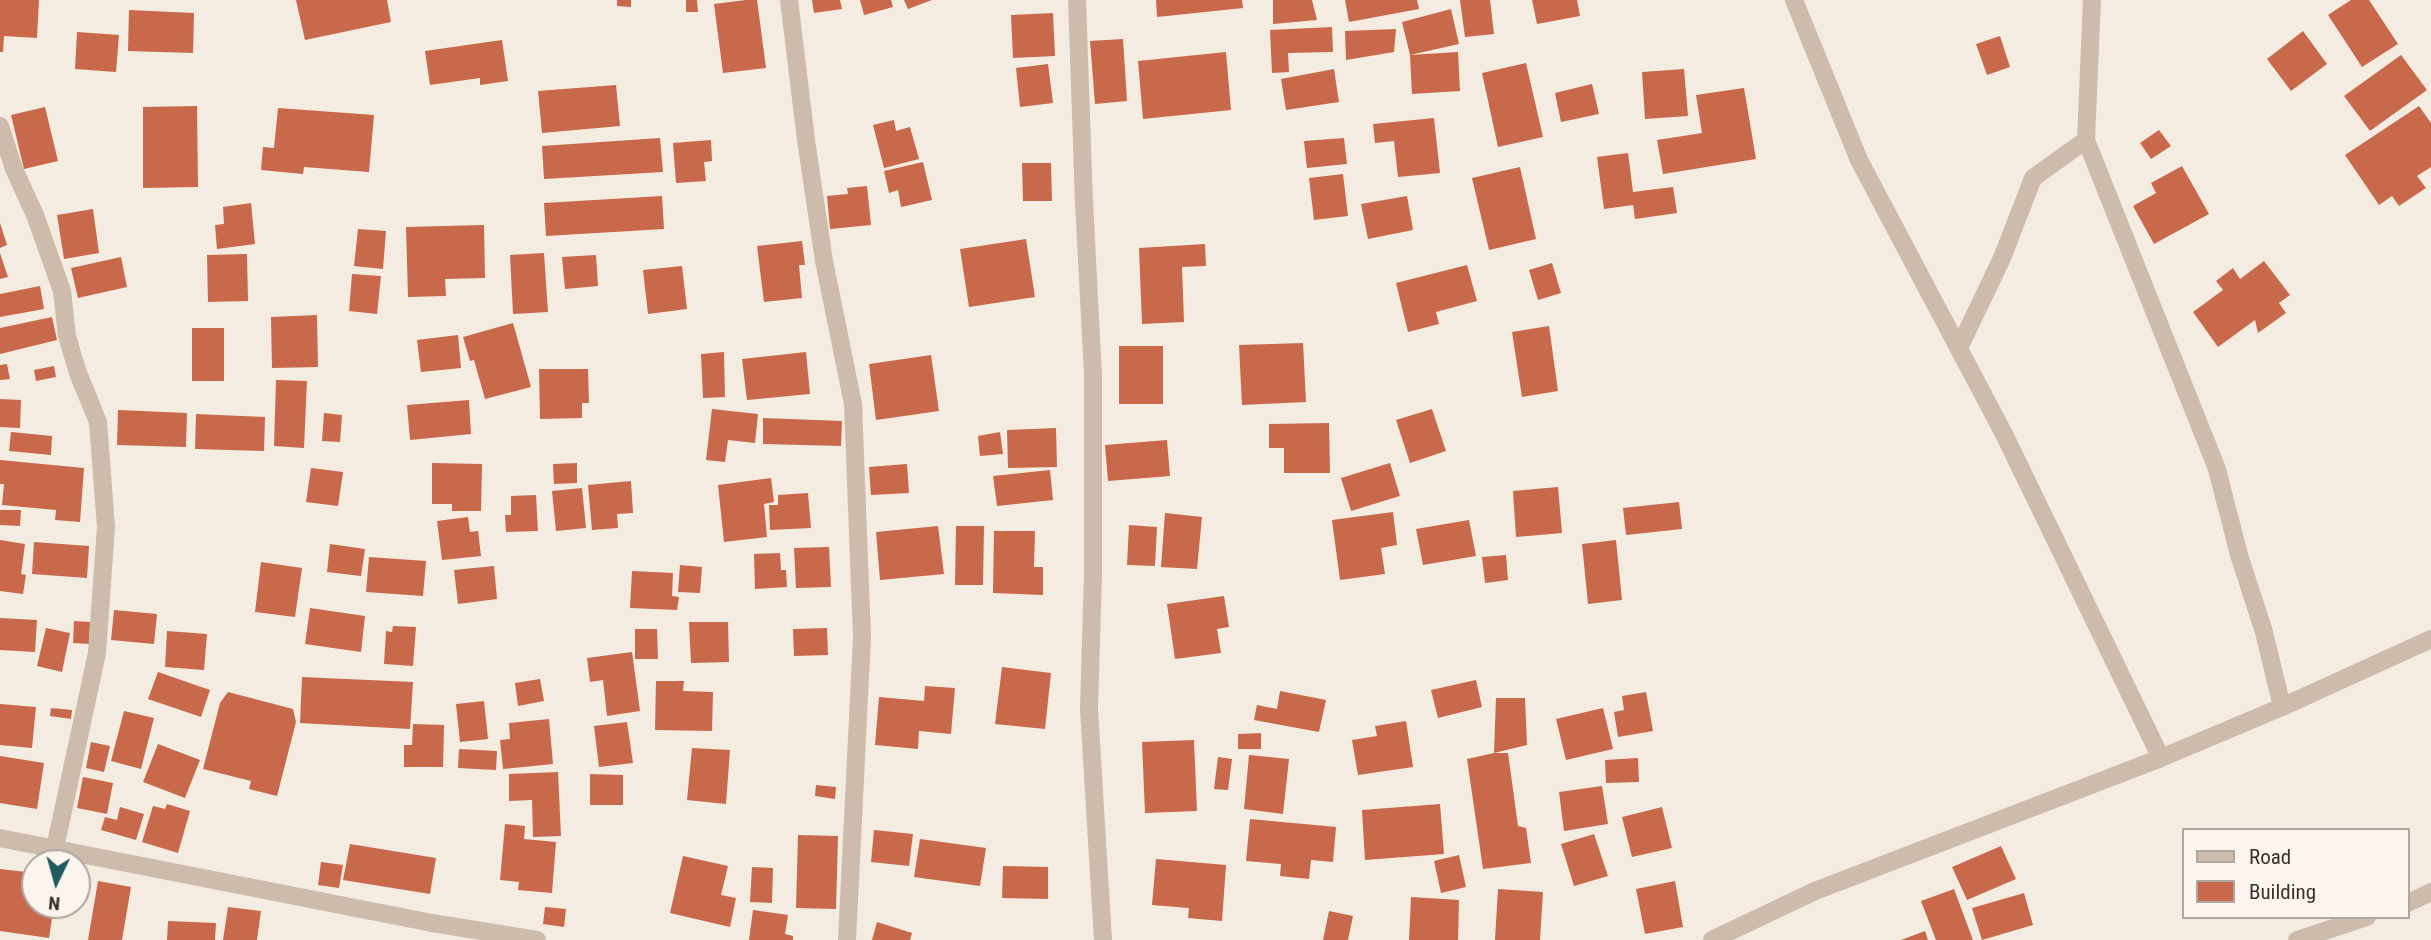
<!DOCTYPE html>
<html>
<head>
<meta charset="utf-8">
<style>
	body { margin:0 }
	#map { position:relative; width:2431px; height:940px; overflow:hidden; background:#f4ebe1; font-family:"Roboto Condensed",sans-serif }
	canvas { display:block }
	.legend { position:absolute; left:2182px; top:828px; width:228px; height:91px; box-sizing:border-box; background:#fbf5ee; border:2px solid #aea6a0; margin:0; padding:9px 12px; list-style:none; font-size:21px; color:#3b302b }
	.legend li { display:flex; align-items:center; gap:14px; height:35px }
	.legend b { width:35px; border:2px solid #aea6a0 }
	.north { position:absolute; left:21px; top:849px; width:70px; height:70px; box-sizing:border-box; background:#fbf5ee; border:2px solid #aea6a0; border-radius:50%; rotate:185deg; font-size:19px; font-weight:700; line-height:28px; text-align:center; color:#3b302b }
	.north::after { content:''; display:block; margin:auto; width:24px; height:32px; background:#1f5a5e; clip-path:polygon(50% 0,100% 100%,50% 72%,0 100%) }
</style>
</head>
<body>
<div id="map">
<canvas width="2431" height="940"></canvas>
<ul class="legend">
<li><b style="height:9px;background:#cdbbac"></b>Road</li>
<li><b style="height:19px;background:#c8694b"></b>Building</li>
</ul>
<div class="north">N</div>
</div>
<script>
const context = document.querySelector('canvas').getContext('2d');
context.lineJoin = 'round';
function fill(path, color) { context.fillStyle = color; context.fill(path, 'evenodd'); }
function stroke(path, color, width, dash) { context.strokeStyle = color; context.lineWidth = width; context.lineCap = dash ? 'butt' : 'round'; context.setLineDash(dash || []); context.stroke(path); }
fill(new Path2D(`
	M0 0H39L37 38 4 36 3 52H0Z
	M296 0H387L391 22 305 40Z
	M617 0H631V7L617 6Z
	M686 0H697L698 12H686Z
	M746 0H757L766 68 723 73 714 4Z
	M812 0H840L842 9 814 13Z
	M860 0H891L893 7 864 15Z
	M904 0H932L908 9Z
	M1156 0H1242L1243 8 1157 17Z
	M1273 0H1312L1317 20 1273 24Z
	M1345 0H1417L1419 9 1349 22Z
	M1460 0H1490L1494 34 1465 37Z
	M1532 0H1577L1580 16 1537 24Z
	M2351 0H2369L2398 44 2362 67 2328 15Z
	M1451 9 1459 44 1410 55 1458 52 1460 91 1412 94 1410 55 1402 22Z
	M129 10 194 13 193 53 128 51Z
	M1053 13 1055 56 1013 58 1011 15Z
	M1332 27 1333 52 1288 53 1289 72 1272 73 1270 30Z
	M1396 29 1394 52 1346 60 1345 31Z
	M2303 31 2327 64 2291 91 2267 59Z
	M77 32 119 35 116 72 75 69Z
	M2000 36 2010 67 1987 75 1976 44Z
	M1123 39 1127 101 1095 104 1090 41Z
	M502 40 508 81 480 85V78L430 85 425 51Z
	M1226 52 1231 110 1143 119 1138 61Z
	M2401 55 2427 90 2370 131 2344 96Z
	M1526 63 1543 137 1498 147 1482 73Z
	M1048 64 1053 103 1020 107 1016 68Z
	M1334 69 1339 102 1286 110 1281 79Z
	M1684 69 1688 116 1645 119 1642 72Z
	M1592 84 1599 114 1561 122 1555 93Z
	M616 85 620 126 542 133 538 91Z
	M1744 88 1756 159 1663 174 1657 140 1702 133 1696 95Z
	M197 106 198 187 143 188V107Z
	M2419 106 2431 123V167L2417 176 2426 188 2399 206 2392 196 2379 205 2345 155Z
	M45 107 58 161 24 169 11 115Z
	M278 108 374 115 369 172 304 167 303 174 261 170 263 147 274 148Z
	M1434 118 1440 173 1398 177 1394 141 1375 143 1373 124Z
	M894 120 896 131 910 127 919 159 884 168 873 125Z
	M2159 130 2171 146 2151 159 2140 143Z
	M660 138 663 172 544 179 542 146Z
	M1344 138 1347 164 1307 168 1304 141Z
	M711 140 712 161 704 162 706 181 676 183 673 143Z
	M1628 153 1633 192 1673 187 1677 213 1635 219 1633 205 1604 209 1597 157Z
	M923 162 932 200 901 207 898 190 889 193 884 171Z
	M1022 163H1051L1052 201H1023Z
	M2182 166 2209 214 2154 244 2133 206 2156 193 2151 183Z
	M1520 167 1536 239 1489 250 1472 178Z
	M1343 174 1348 216 1314 220 1309 178Z
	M867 186 871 225 830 229 827 196 848 194 847 188Z
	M662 196 664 229 546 236 544 203Z
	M1407 196 1413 230 1368 239 1361 204Z
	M251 203 255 244 217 249 215 225 224 224 223 207Z
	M93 209 99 253 64 259 57 215Z
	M0 223 7 245 0 248Z
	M484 225 485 278 445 279 446 296 408 297 406 227Z
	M358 229 386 231 383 269 354 266Z
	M1026 239 1035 297 969 307 960 249Z
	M802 241 805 265H799L802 298 764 302 757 246Z
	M1205 244 1206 266 1182 267 1184 322 1142 324 1139 248Z
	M0 253 8 277 0 279Z
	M544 253 548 312 513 314 510 255Z
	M247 254 248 301 208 302 207 255Z
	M596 255 598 286 565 289 562 257Z
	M121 257 127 287 78 298 71 268Z
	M2264 261 2290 295 2279 303 2286 313 2258 333 2255 320 2218 347 2193 312 2223 290 2216 281 2233 268 2240 279Z
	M1552 263 1561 293 1538 300 1529 270Z
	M1467 265 1477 301 1436 312 1439 324 1408 332 1396 283Z
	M682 266 687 309 648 314 643 270Z
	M352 274 381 276 377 314 349 311Z
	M40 286 44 309 0 317V294Z
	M317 315 318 367 272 368 271 317Z
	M52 317 57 340 0 354V328Z
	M513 323 531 387 485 399 474 360 470 361 463 337Z
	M1549 326 1558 391 1522 397 1512 332Z
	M192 328H224V381H192Z
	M458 335 461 368 421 372 417 340Z
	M1303 343 1306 402 1242 405 1239 345Z
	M1119 346H1163V404H1119Z
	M724 352 725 397 703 398 701 354Z
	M806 352 810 394 747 400 742 359Z
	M931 355 939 411 876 420 869 364Z
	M7 364 10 379 0 380V365Z
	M54 366 56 377 36 381 34 370Z
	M539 369H588L589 403H582V418L540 419Z
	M276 380 307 381 304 448 274 446Z
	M0 399 21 400 20 428 0 427Z
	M469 400 471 434 410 440 407 405Z
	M712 409 758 414 755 443 728 440 725 462 706 460Z
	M1432 409 1446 451 1410 463 1396 420Z
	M118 410 187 413 186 447 117 445Z
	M324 413 342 415 340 442 322 441Z
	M196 414 265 417 264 451 195 449Z
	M763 418 842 421 841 446 763 444Z
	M1329 423 1330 473H1284V448H1269V424Z
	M1056 428 1057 467 1008 468 1007 430Z
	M11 432 52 436 51 455 9 451Z
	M1000 432 1003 454 980 456 978 436Z
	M1167 440 1170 476 1108 481 1105 445Z
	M0 460 84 468 80 522 55 520 56 510 2 505 4 484H0Z
	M432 463 482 464 481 511H452V504H432Z
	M577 463V483L554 484 553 464Z
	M1390 463 1400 496 1351 511 1341 478Z
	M907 464 909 493 871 495 869 467Z
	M311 468 343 472 338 506 306 502Z
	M1050 470 1053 500 997 506 993 476Z
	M771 478 774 502 764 504 767 537 724 542 718 485Z
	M631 481 633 513 617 514 618 528 592 530 588 485Z
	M1558 487 1562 533 1516 537 1513 491Z
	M582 488 586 528 556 531 552 491Z
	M808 493 811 528 770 530 769 505H778V495Z
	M536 495 538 531 506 532 505 515H511V496Z
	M1679 502 1682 529 1626 535 1623 508Z
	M0 510H21L20 526 0 525Z
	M1393 512 1397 545 1381 548 1385 574 1340 580 1332 520Z
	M1165 513 1202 517 1197 569 1161 567Z
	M468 517 470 532 478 531 481 556 442 560 437 521Z
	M1469 520 1476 556 1423 565 1416 529Z
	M1129 525 1157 527 1155 566 1127 565Z
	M938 526 944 574 880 580 876 532Z
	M956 526H984L983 585H955Z
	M994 531H1035L1034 567H1043V595L993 593Z
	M0 540 25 544 21 574 26 575 23 594 0 591Z
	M1616 540 1622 600 1588 604 1582 544Z
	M34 542 89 546 87 578 32 574Z
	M330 544 365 549 361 576 327 572Z
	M829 547 831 587 796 588 794 548Z
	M780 553 781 570H786L787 587 755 589 754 554Z
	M1506 555 1508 580 1485 583 1482 557Z
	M369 557 426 561 423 596 366 592Z
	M261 562 302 568 295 617 255 612Z
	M680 565 702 567 700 593 678 592Z
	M494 566 497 599 458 604 454 570Z
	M632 571 673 573 672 596 679 597 677 610 630 608Z
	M1224 596 1229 627 1217 629 1221 653 1175 659 1167 604Z
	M310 608 365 616 361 652 305 644Z
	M114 610 157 614 154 644 111 640Z
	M0 618 37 620 35 652 0 650Z
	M74 621 90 622 89 644 73 643Z
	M689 622H728L729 662 691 663Z
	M393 626 416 627 413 666 384 664 386 631 392 632Z
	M46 628 70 633 62 672 37 666Z
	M827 628 828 655 794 656 793 629Z
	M635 629H657L658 659H635Z
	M167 631 207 634 204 670 165 667Z
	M632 652 640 711 607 716 603 680 590 682 587 658Z
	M1002 667 1051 673 1045 729 995 724Z
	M158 672 210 690 201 717 148 699Z
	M302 677 413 682 410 729 300 723Z
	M540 679 544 701 518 706 515 683Z
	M1476 680 1482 707 1438 718 1431 690Z
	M656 681H684L683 691 713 692 712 731 655 730Z
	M925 686 955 688 951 734 919 731 918 749 875 745 879 697 924 701Z
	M1280 691 1326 700 1319 732 1254 720 1257 705 1277 709Z
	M228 692 293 709 296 722 277 796 249 789 251 781 203 769 220 703Z
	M1646 692 1653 731 1618 737 1614 712 1624 710 1622 696Z
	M1496 698H1525L1527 745 1494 753Z
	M484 701 488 739 460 742 456 704Z
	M0 704 36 707 32 748 0 745Z
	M51 708 72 710 71 719 50 716Z
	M1603 708 1613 749 1566 760 1556 719Z
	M124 711 154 718 141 769 111 761Z
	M549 719 553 764 503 769 500 740 510 739 509 723Z
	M1406 721 1413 767 1358 775 1352 740 1377 736 1375 726Z
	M627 722 633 763 599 767 594 726Z
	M413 724 444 725 443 767H404V745H412Z
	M1261 733V749H1238V734Z
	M1194 740 1197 811 1145 813 1142 742Z
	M91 742 110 746 104 772 86 768Z
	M158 744 200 760 185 798 143 782Z
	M692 748 730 750 726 804 687 800Z
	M459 749 497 751 496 770 458 768Z
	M1494 753H1508L1518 826 1526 828 1531 863 1483 869 1467 759Z
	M1249 755 1289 759 1283 814 1244 809Z
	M0 756 44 763 37 809 0 803Z
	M1218 757 1232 759 1228 790 1214 789Z
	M1638 758 1639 782 1606 783 1605 760Z
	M558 772 561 836 533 837 532 800 509 801V774Z
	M590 774 623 775V805H590Z
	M83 777 113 783 107 814 77 808Z
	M816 785 836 787 835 799 815 796Z
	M1602 786 1608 824 1564 831 1559 792Z
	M167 804 190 811 178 853 142 842 153 806 165 809Z
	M1440 804 1444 854 1365 860 1362 810Z
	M120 807 144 814 136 840 101 830 105 817 117 820Z
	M1662 807 1672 848 1632 857 1622 817Z
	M1250 819 1336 827 1333 862 1311 860 1309 879 1280 876 1281 864 1246 861Z
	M505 824 525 826 524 839 556 842 552 893 518 890 519 882 500 880Z
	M874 830 913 834 909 866 871 862Z
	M1594 834 1608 876 1574 886 1561 844Z
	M798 835 838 836 836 909 796 908Z
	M920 839 986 848 980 886 914 877Z
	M350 844 436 858 430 894 343 880Z
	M2001 846 2016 879 1967 900 1952 867Z
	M1459 855 1466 887 1441 893 1434 861Z
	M683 856 728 866 721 895 736 898 730 927 670 913Z
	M1156 859 1226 865 1222 921 1188 918 1189 908 1152 905Z
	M321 862 343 865 339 888 318 885Z
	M1003 866 1048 867V899L1002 898Z
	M752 867 773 868 772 903 750 902Z
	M0 869 35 873V905H54L49 938 0 931Z
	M98 881 131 887 122 940H88Z
	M1675 881 1683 927 1645 934 1636 889Z
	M1498 889 1543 892 1540 940H1495Z
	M1954 889 1973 940H1936L1921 901Z
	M2024 893 2033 925 1982 940 1972 908Z
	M1411 897 1459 900 1458 940H1409Z
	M228 907 261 911 257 940H223Z
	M545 907 566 909 564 927 543 924Z
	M753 910 788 915 785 934 793 936V940H749Z
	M1329 911 1353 916 1348 940H1323Z
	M168 921 216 923 215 940H167Z
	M877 922 912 933 910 940H872Z
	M1925 931 1928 940H1901Z`), '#c8694b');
stroke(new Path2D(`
	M789 0 806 140 824 261 853 404 862 637 847 940
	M1077 0 1084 202 1093 375V573L1089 709 1103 940
	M1794 0 1859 160 2004 434 2161 758
	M0 126 14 169 35 215 62 291 67 336 78 373 98 422 106 527 97 653 55 848
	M2086 140 2217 469 2239 555 2264 632 2282 707
	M1959 348 2002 258 2033 178 2086 140 2092 0
	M0 838 432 923 537 940
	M2408 903 2431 892
	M1712 940 1815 891 2161 758 2282 707 2431 639
	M2297 940 2367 917`), '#cdbbac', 18);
</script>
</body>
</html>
